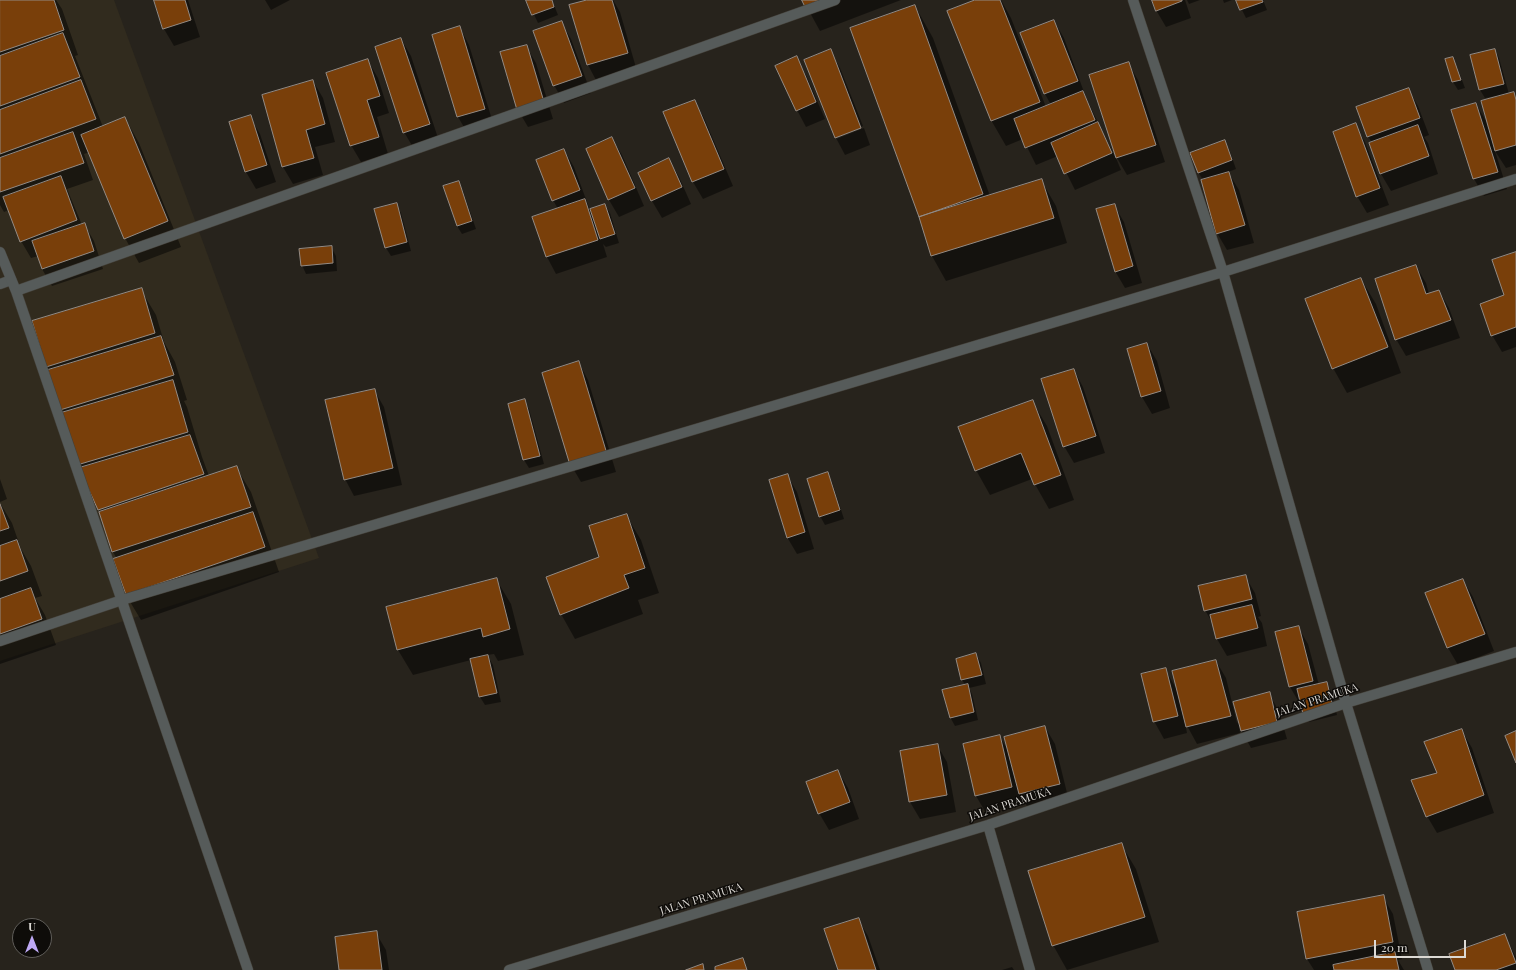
<!DOCTYPE html>
<html>
<head>
<meta charset="utf-8">
<style>
	body { margin:0 }
	#map { position:relative; width:1516px; height:970px; overflow:hidden; background:#27231c; font-family:"Playfair Display",serif }
	canvas { display:block }
	.north { position:absolute; left:12px; top:918px; width:40px; height:40px; box-sizing:border-box; background:#0e0c09; border:1px solid #605e5a; border-radius:50%; rotate:0deg; font-size:11px; font-weight:700; line-height:16px; text-align:center; color:#dcd9d4 }
	.north::after { content:''; display:block; margin:auto; width:14px; height:18px; background:#bea9f5; clip-path:polygon(50% 0,100% 100%,50% 72%,0 100%) }
	.scale { position:absolute; left:1374px; top:940px; width:92px; height:18px; box-sizing:border-box; border:2px solid #dcd9d4; border-top:0; padding-left:5px; font-size:12px; line-height:14px; white-space:nowrap; color:#dcd9d4; -webkit-text-stroke:3px #0e0c09; paint-order:stroke }
</style>
</head>
<body>
<div id="map">
<canvas width="1516" height="970"></canvas>
<div class="north">U</div>
<div class="scale">20 m</div>
</div>
<script>
const context = document.querySelector('canvas').getContext('2d');
context.lineJoin = 'round';
function fill(path, color) { context.fillStyle = color; context.fill(path, 'evenodd'); }
function stroke(path, color, width, dash) { context.strokeStyle = color; context.lineWidth = width; context.lineCap = dash ? 'butt' : 'round'; context.setLineDash(dash || []); context.stroke(path); }
function drawText(font, color, halo, rows, align = 'center') {
  context.font = font + ' "Playfair Display",serif'; context.lineWidth = 3; context.setLineDash([]); context.textBaseline = 'middle'; context.strokeStyle = halo; context.fillStyle = color; for (const [text, x, y, turn = 0] of rows) {
    context.save(); context.translate(x, y); context.rotate((+turn || 0) * Math.PI / 180); context.textAlign = isNaN(turn) ? turn : align; if (halo) context.strokeText(text, 0, 0); context.fillText(text, 0, 0); context.restore();
  }
}
fill(new Path2D(`
	M35 0H114L319 558 0 661V12Z`), '#312b1e');
fill(new Path2D(`
	M2 0H56L62 9 78 55 75 56 103 127 125 118 139 143 181 247 139 263 125 238 90 152 84 154 93 180 67 189 82 225 84 224 94 241 103 269 52 286 42 269 38 256 31 258 21 241 9 210 4 212 0 205V1Z
	M155 0H188L200 37 174 46 164 29Z
	M265 0H290L271 10Z
	M527 0H552L558 15 538 23Z
	M591 0H613L620 12 637 71 597 82 588 65Z
	M803 0H901L820 31Z
	M978 0H1001L1011 18 1046 107 1051 105 1045 94 1054 21 1064 38 1087 100 1115 157H1117L1128 63 1138 80 1165 162 1127 175 1117 158H1116L1121 170 1075 190 1058 156 1036 165 1023 139 1006 146 991 120Z
	M1153 0H1185L1191 18 1166 27 1156 10Z
	M1187 0H1200L1189 4Z
	M1223 0H1232L1224 3Z
	M1237 0H1263L1267 10 1246 18Z
	M915 6 933 38 990 196 1041 180 1056 206 1067 243 946 281 932 256 920 217 852 29Z
	M561 22 571 39 591 93 564 103 554 85Z
	M460 28 469 45 494 126 468 134 458 117 433 36Z
	M401 39 411 56 439 141 414 149 404 132Z
	M526 46 536 63 553 119 528 127 518 110ZM531 63H533L546 107H545Z
	M1495 50 1499 58 1509 94 1513 93 1516 98V165L1506 168 1495 151 1507 189 1484 196 1474 179 1452 111 1476 104 1486 121 1488 129H1490L1496 96 1485 98 1480 90 1472 56Z
	M830 51 840 68 863 126 836 136V139L864 128 870 145 845 155 836 138Z
	M796 58 806 75 825 119 806 127 797 110Z
	M1452 58 1457 67 1465 88 1458 90 1453 82 1446 60Z
	M368 61 378 78 389 113 377 117 388 154 361 162 351 145Z
	M313 81 323 98 335 142 315 147 323 175 293 184 283 167Z
	M1408 89 1418 106 1429 135 1424 137 1428 143 1438 174 1391 191 1381 174 1370 143H1372L1368 136Z
	M694 101 704 118 733 186 703 199 693 182 664 113Z
	M250 117 260 134 276 182 256 189 246 172 231 123Z
	M1355 125 1365 142 1389 205 1367 213 1357 196Z
	M612 138 622 155 644 206 619 217 609 200 587 149Z
	M1224 141 1229 149 1236 169 1228 172 1239 190 1254 243 1227 250 1217 233 1203 180 1198 172Z
	M564 150 574 167 590 210 605 205 610 213 619 243 606 247 603 244 607 257 556 274 547 257 533 217 558 209 553 200Z
	M669 160 679 177 691 204 662 218 652 201Z
	M458 182 463 191 476 229 462 234 457 226Z
	M396 204 401 213 411 251 391 256 386 248 375 210Z
	M1114 205 1124 222 1142 283 1125 288 1115 271Z
	M331 247 336 256 337 271 306 274 302 265Z
	M1516 253V347L1502 352 1492 335 1506 296Z
	M1416 266 1426 283 1429 294 1439 291 1449 308 1460 338 1406 356 1396 339Z
	M1361 279 1376 304 1401 373 1347 393 1333 368Z
	M141 290 156 315 164 342 175 362 187 400 184 401 187 407 202 457 209 476 236 467 251 492 279 572 141 620 126 595 117 559 113 552 100 512 83 473 46 366Z
	M1147 344 1157 361 1170 408 1152 414 1142 397Z
	M579 363 588 380 616 472 581 482 571 465Z
	M1074 370 1083 387 1105 453 1074 463 1064 446Z
	M374 390 384 407 402 485 354 496 345 479Z
	M524 400 529 409 544 464 529 468 524 460Z
	M1032 401 1047 426 1074 500 1049 509 1032 479 990 495 976 470Z
	M828 473 832 482 844 519 825 525 820 516Z
	M787 475 797 492 814 549 797 554 787 537Z
	M0 479 7 499 0 502Z
	M0 503 12 523 21 549 31 566 42 596 35 598 45 615 56 645 0 664Z
	M626 515 641 540 659 593 638 600 643 614 575 639 561 614 601 557Z
	M1245 576 1255 593 1261 616 1258 617 1262 623 1267 646 1227 656 1217 639 1214 626 1205 610Z
	M496 579 511 604 524 655 498 661 494 654 487 655 493 665 501 702 485 705 480 697 471 660 413 675 398 650 387 607Z
	M1463 580 1473 597 1494 651 1458 665 1448 648 1427 594Z
	M1298 627 1308 644 1319 685 1327 683 1331 691 1337 715 1309 722 1304 714 1301 704H1300L1290 687 1276 633Z
	M976 654 981 663 986 684 969 688 972 694 978 720 955 726 950 717 966 686 962 680 957 660Z
	M1216 661 1226 678 1237 723 1269 694 1279 711 1287 739 1251 748 1239 726 1240 733 1197 744 1185 722 1187 733 1164 739 1154 721 1165 669 1177 690Z
	M1045 727 1055 744 1069 801 1030 811 1019 793 1021 804 986 813 976 796 999 736 1008 750Z
	M1462 731 1472 748 1494 813 1437 833 1427 816 1438 773Z
	M937 745 947 762 956 812 920 819 910 802Z
	M838 771 848 788 859 819 829 830 819 813Z
	M1121 844 1136 869 1159 942 1067 970 1053 945Z
	M1383 897 1393 914 1402 959 1398 960 1404 970H1314L1307 959Z
	M858 919 868 936 880 970H839Z
	M376 933 386 950 389 970H340Z
	M1504 935 1516 957V970H1456Z
	M1012 967 1014 970H1002Z`), '#0007');
const building = new Path2D(`
	M0 0H54L64 30 0 52Z
	M154 0H185L191 20 163 29Z
	M526 0H552L554 7 532 15Z
	M587 0H612L628 53 587 65 569 5Z
	M802 0H821L805 6Z
	M975 0H1000L1040 102 991 121 947 11Z
	M1152 0H1182V1L1156 11Z
	M1236 0H1262L1263 2 1240 10Z
	M915 5 983 194 919 217 850 28Z
	M1054 20 1078 81 1044 94 1020 33Z
	M562 21 582 76 553 86 533 31Z
	M460 26 485 109 457 117 432 35Z
	M63 33 80 77 0 106V56Z
	M401 38 430 124 403 133 375 47Z
	M527 45 544 102 517 110 500 52Z
	M831 49 861 128 835 138 804 60Z
	M1495 49 1504 84 1479 90 1470 55Z
	M797 56 816 102 796 111 775 66Z
	M1453 57 1461 80 1452 82 1445 59Z
	M368 59 380 96 367 100 379 137 350 146 326 73Z
	M1129 62 1156 145 1116 158 1089 75Z
	M81 80 96 119 0 154V110Z
	M313 80 325 124 306 130 314 158 282 167 262 95Z
	M1409 88 1420 118 1367 137 1356 107Z
	M1083 91 1095 120 1025 148 1014 119Z
	M1514 92 1516 100V145L1495 151 1481 101Z
	M695 100 724 169 692 182 663 112Z
	M1476 103 1498 172 1473 179 1451 110Z
	M251 115 267 165 245 172 229 122Z
	M125 117 168 221 124 239 81 135Z
	M1098 122 1112 153 1064 174 1051 143Z
	M1356 123 1380 188 1356 197 1333 132Z
	M1418 125 1429 156 1380 174 1369 143Z
	M73 132 84 163 0 192V158Z
	M612 137 635 188 608 200 586 149Z
	M1225 140 1232 160 1198 173 1190 153Z
	M564 149 580 190 552 201 536 160Z
	M669 158 682 187 651 201 638 173Z
	M1229 172 1245 225 1216 234 1201 180Z
	M61 176 77 220 20 242 3 197Z
	M1042 179 1054 218 931 256 919 217Z
	M459 181 472 221 457 226 443 186Z
	M585 199 598 240 546 257 532 217Z
	M397 203 407 242 385 248 374 209Z
	M605 204 615 234 600 239 590 209Z
	M1115 204 1133 266 1115 272 1096 209Z
	M85 223 94 251 42 269 32 241Z
	M332 246 333 263 301 266 299 249Z
	M1516 252V327L1491 336 1480 304 1504 295 1492 260Z
	M1416 265 1426 294 1439 290 1451 320 1395 340 1375 279Z
	M1361 278 1388 347 1332 369 1305 299Z
	M142 288 155 333 46 367 32 321Z
	M161 336 174 375 60 410 48 370Z
	M1147 343 1161 391 1141 397 1127 349Z
	M579 361 607 454 570 465 542 373Z
	M1074 369 1096 436 1063 447 1041 379Z
	M173 380 188 432 77 465 61 413Z
	M375 389 393 468 344 480 325 400Z
	M525 399 540 456 523 460 508 404Z
	M1033 400 1061 475 1034 485 1021 453 975 471 958 427Z
	M190 435 204 474 98 510 79 468Z
	M237 466 251 507 112 552 99 512Z
	M828 472 840 510 819 517 807 479Z
	M788 474 805 532 787 538 769 480Z
	M0 504 9 528 0 531Z
	M253 512 265 547 126 595 113 559Z
	M627 514 645 568 624 575 629 588 560 615 546 577 599 557 589 526Z
	M17 540 28 571 0 581V546Z
	M1246 575 1252 599 1204 611 1198 586Z
	M497 578 510 629 483 637 481 628 397 650 386 607Z
	M1463 579 1485 634 1447 648 1425 593Z
	M31 588 42 619 0 634V599Z
	M1252 605 1258 628 1216 639 1210 615Z
	M1299 626 1313 681 1289 687 1275 632Z
	M976 653 982 675 961 680 956 659Z
	M488 655 497 693 479 697 470 659Z
	M1216 660 1231 716 1186 727 1172 671Z
	M1166 668 1178 716 1153 722 1141 674Z
	M1327 682 1333 707 1303 714 1297 689Z
	M968 684 974 712 950 718 942 690Z
	M1270 692 1277 722 1241 731 1233 702Z
	M1045 726 1060 784 1019 794 1004 737Z
	M1462 729 1484 795 1426 817 1411 780 1437 773 1424 742Z
	M1516 731V763L1505 736Z
	M1000 735 1012 787 975 796 963 744Z
	M938 744 947 795 909 802 900 751Z
	M838 770 850 802 818 814 806 782Z
	M1122 843 1145 917 1052 946 1028 871Z
	M1384 895 1393 942 1306 959 1297 912Z
	M859 918 876 970H838L824 929Z
	M377 931 382 970H339L335 937Z
	M1505 934 1516 963 1496 970H1455L1449 954Z
	M1395 952 1399 970H1334L1333 965Z
	M743 958 747 970H715V967Z
	M703 964 704 970H686Z`);
fill(building, '#793f0a');
stroke(building, '#948b84', 1);
const lane = new Path2D(`
	M0 284 11 280`);
const street = new Path2D(`
	M1133 0 1223 272 1346 703 1428 970
	M0 252 16 291 248 970
	M16 291 835 0
	M0 641 122 600 1223 272 1516 179
	M988 825 1030 970
	M509 970 988 825 1346 703 1516 652`);
stroke(lane, '#444039', 11);
stroke(street, '#444039', 11);
stroke(lane, '#565b5a', 10);
stroke(street, '#565b5a', 10);
drawText('11px', '#dcd9d4', '#0e0c09', [
	["JALAN PRAMUKA",1317,700,-18],
	["JALAN PRAMUKA",1010,804,-18],
	["JALAN PRAMUKA",701,899,-17]
]);
</script>
</body>
</html>
